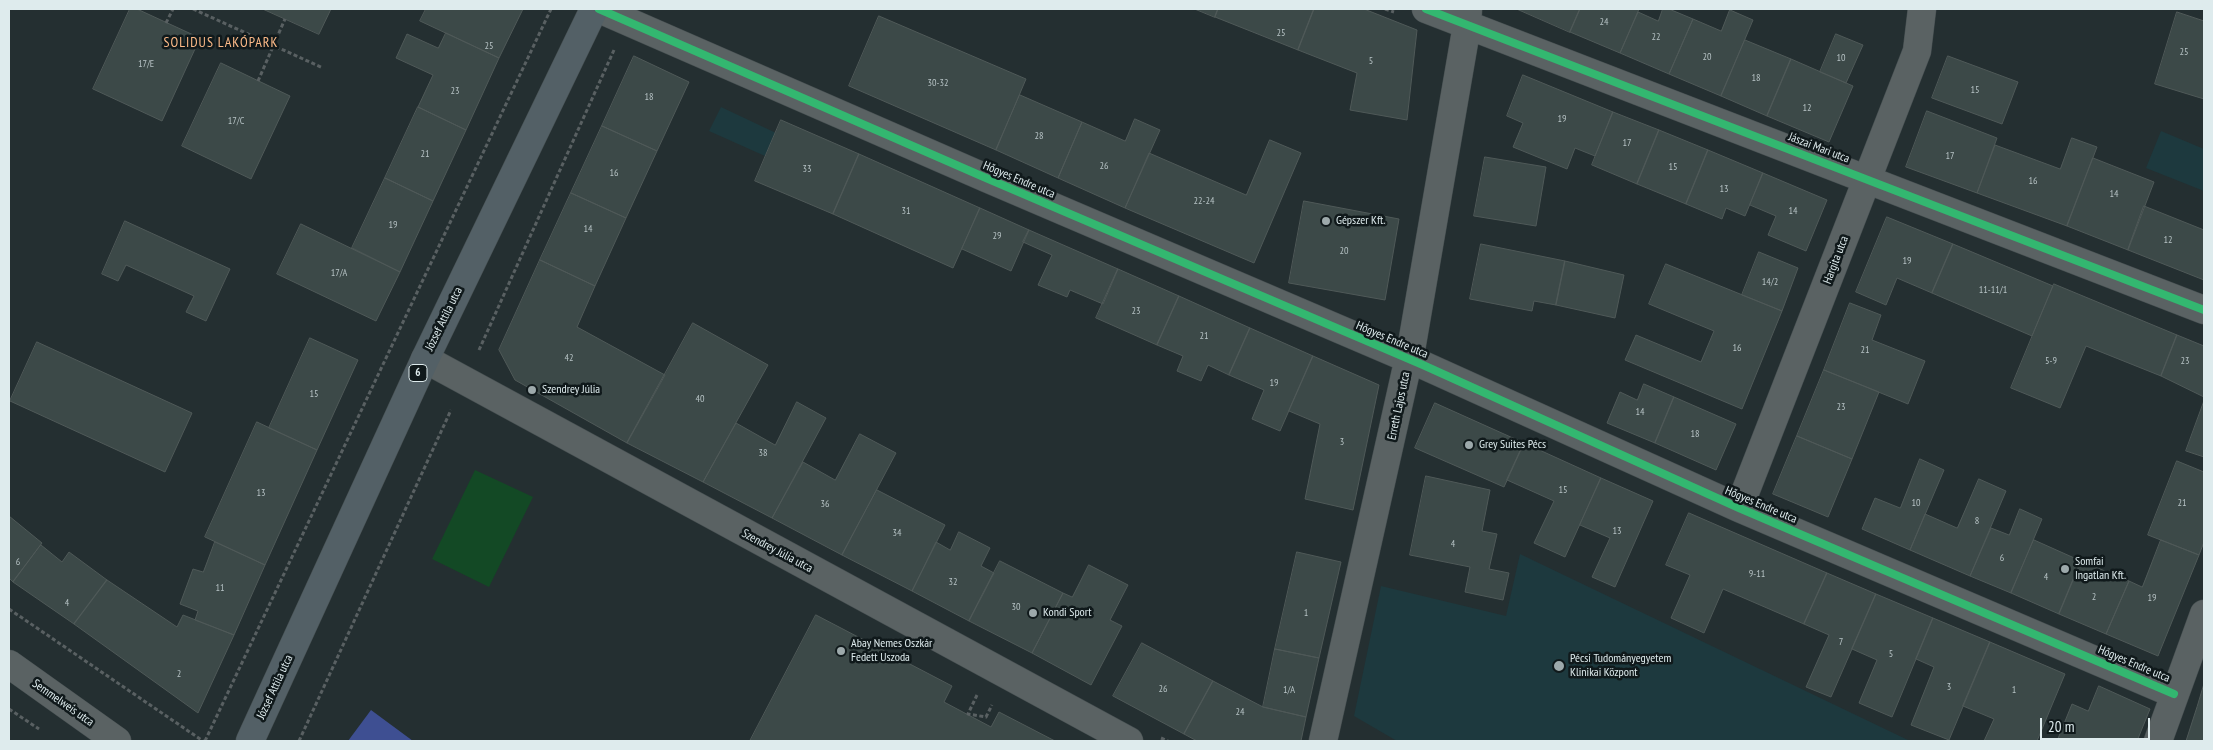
<!DOCTYPE html>
<html>
<head>
<meta charset="utf-8">
<style>
	body { margin:0 }
	#map { position:relative; width:2213px; height:750px; overflow:hidden; background:#242f31; font-family:"PT Sans Narrow",sans-serif }
	canvas { display:block }
	.frame { position:absolute; inset:0; border:10px solid #deebed; pointer-events:none }
	.scale { position:absolute; left:2040px; top:718px; width:110px; height:22px; box-sizing:border-box; border:2px solid #deebed; border-top:0; padding-left:6px; font-size:15px; line-height:18px; white-space:nowrap; color:#deebed; -webkit-text-stroke:4px #10191b; paint-order:stroke }
</style>
</head>
<body>
<div id="map">
<canvas width="2213" height="750"></canvas>
<div class="frame"></div>
<div class="scale">20 m</div>
</div>
<script>
const context = document.querySelector('canvas').getContext('2d');
context.lineJoin = 'round';
function fill(path, color) { context.fillStyle = color; context.fill(path, 'evenodd'); }
function stroke(path, color, width, dash) { context.strokeStyle = color; context.lineWidth = width; context.lineCap = dash ? 'butt' : 'round'; context.setLineDash(dash || []); context.stroke(path); }
function drawText(font, color, halo, rows, align = 'center') {
  context.font = font + ' "PT Sans Narrow",sans-serif'; context.lineWidth = 5; context.setLineDash([]); context.textBaseline = 'middle'; context.strokeStyle = halo; context.fillStyle = color; for (const [text, x, y, turn = 0] of rows) {
    context.save(); context.translate(x, y); context.rotate((+turn || 0) * Math.PI / 180); context.textAlign = isNaN(turn) ? turn : align; if (halo) context.strokeText(text, 0, 0); context.fillText(text, 0, 0); context.restore();
  }
}
fill(new Path2D(`
	M721 107 776 133 765 156 709 131Z
	M2161 131 2204 149V191L2146 168Z
	M1520 554 1910 741H1397L1354 716 1381 586 1506 616Z`), '#1d393e');
fill(new Path2D(`
	M475 470 533 497 489 587 432 559Z`), '#134925');
fill(new Path2D(`
	M371 710 413 741H348Z`), '#3e4f92');
const building = new Path2D(`
	M130 9H137L200 38 162 121 93 89Z
	M263 9H331L319 34Z
	M426 9H523L499 58 420 21Z
	M1195 9H1218L1215 17Z
	M1218 9H1314L1298 50 1215 17Z
	M1314 9H1364L1417 30 1407 120 1350 110 1357 73 1298 50Z
	M1517 9H1580L1570 32Z
	M1580 9H1639L1620 53 1570 32Z
	M1663 9H1669L1693 19 1669 74 1620 53 1638 12 1658 21Z
	M1730 10 1753 20 1721 96 1669 74 1693 19 1721 31Z
	M2177 12 2204 21V99L2155 84Z
	M879 16 1026 79 996 150 849 86Z
	M446 33 499 58 466 130 418 107 433 75 396 58 407 34 438 48Z
	M1836 34 1863 45 1846 83 1820 72Z
	M1745 40 1791 59 1767 116 1721 96Z
	M634 56 689 82 657 151 602 126Z
	M1948 56 2018 82 2002 124 1932 98Z
	M1791 59 1853 86 1829 142 1767 116Z
	M221 63 290 96 251 179 182 146Z
	M1523 75 1613 112 1595 156 1575 148 1567 169 1513 147 1523 123 1507 116Z
	M1020 95 1082 122 1058 178 996 150Z
	M418 107 466 130 433 201 385 178Z
	M1927 111 1997 138 1977 193 1906 167Z
	M1613 112 1659 130 1637 184 1592 165Z
	M1135 119 1160 130 1125 208 1058 178 1082 122 1125 141Z
	M781 120 859 154 833 214 755 181Z
	M602 126 657 151 626 218 571 193Z
	M1659 130 1708 150 1686 204 1637 184Z
	M2072 138 2097 147 2067 226 1977 193 1995 145 2060 169Z
	M1270 140 1301 153 1254 263 1125 208 1149 153 1246 195Z
	M1708 150 1763 173 1745 216 1726 208 1722 219 1686 204Z
	M859 154 980 208 953 268 833 214Z
	M1485 157 1546 167 1536 226 1474 216Z
	M2093 158 2154 182 2128 250 2067 226Z
	M1763 173 1827 200 1806 251 1768 235 1776 216 1750 205Z
	M385 178 433 201 400 272 352 248Z
	M571 193 626 218 595 286 540 260Z
	M1304 201 1399 219 1385 300 1289 283Z
	M2144 206 2204 230V280L2128 250Z
	M980 208 1029 230 1011 271 962 249Z
	M1887 217 1953 244 1932 293 1897 278 1886 305 1856 292Z
	M125 221 230 269 206 321 186 312 194 296 126 265 118 281 102 274Z
	M301 224 400 272 376 321 277 274Z
	M1029 230 1118 269 1103 304 1070 290 1067 297 1038 285 1052 255 1023 242Z
	M1481 244 1565 261 1556 305 1534 301 1532 311 1470 299Z
	M1953 244 2053 286 2032 336 1932 293Z
	M1759 252 1798 268 1782 311 1742 295Z
	M540 260 595 286 577 327 665 375 627 443 515 380 499 350Z
	M1565 261 1624 275 1615 318 1556 305Z
	M1666 264 1782 311 1742 409 1625 360 1636 335 1701 362 1714 331 1649 304Z
	M1118 269 1179 296 1157 345 1096 318Z
	M2054 284 2177 335 2161 376 2086 346 2060 408 2011 388Z
	M1179 296 1250 328 1229 375 1208 365 1201 381 1177 371 1183 356 1157 345Z
	M1850 303 1881 315 1872 340 1925 361 1908 404 1824 370Z
	M693 323 768 365 703 482 627 443Z
	M1250 328 1313 356 1280 431 1252 419 1264 390 1229 375Z
	M2177 335 2204 346V397L2161 376Z
	M310 338 358 360 317 450 269 428Z
	M37 342 192 413 165 472 10 401Z
	M1313 356 1379 385 1353 510 1305 499 1320 424 1289 411Z
	M1824 370 1879 392 1852 459 1797 436Z
	M1644 384 1674 397 1655 443 1607 423 1620 392 1637 400Z
	M1674 397 1736 424 1716 470 1655 443Z
	M2204 401V457L2186 451Z
	M797 402 826 418 772 518 703 482 736 423 775 445Z
	M1435 403 1524 443 1504 487 1415 448Z
	M257 422 317 450 265 565 205 537Z
	M860 434 896 453 842 555 772 518 803 462 835 480Z
	M1797 436 1852 459 1828 517 1773 494Z
	M1524 443 1601 478 1565 557 1534 543 1554 501 1507 480Z
	M1920 459 1944 470 1910 550 1862 529 1875 498 1900 508Z
	M2177 461 2204 472V542L2199 555 2148 535Z
	M1426 476 1490 490 1482 531 1497 534 1489 569 1509 573 1503 600 1465 592 1470 567 1410 555Z
	M1601 478 1653 501 1615 587 1592 577 1610 538 1580 525Z
	M1979 479 2006 491 1970 576 1910 550 1925 514 1957 528Z
	M877 490 945 525 912 591 842 555Z
	M2020 509 2042 519 2011 593 1970 576 1991 528 2009 535Z
	M1689 513 1827 573 1804 624 1723 589 1704 633 1671 618 1690 575 1666 565Z
	M9 516 42 543 13 582 9 578Z
	M959 532 990 548 981 566 994 573 969 621 912 591 936 542 950 550Z
	M2034 540 2081 561 2059 614 2011 593Z
	M2161 540 2199 555 2158 656 2106 634 2129 581 2142 587Z
	M215 542 265 565 234 635 195 620 198 611 180 604 193 569 203 572Z
	M41 545 62 562 69 552 107 580 74 624 13 582Z
	M1297 552 1341 562 1319 658 1275 649Z
	M1000 561 1063 593 1032 653 969 621Z
	M2081 561 2129 581 2106 634 2059 614Z
	M1089 565 1128 585 1110 620 1122 626 1091 685 1032 653 1063 593 1072 597Z
	M1827 573 1876 594 1831 697 1806 687 1829 635 1804 624Z
	M107 580 177 627 183 615 234 635 198 713 74 624Z
	M1876 594 1933 618 1892 717 1859 703 1877 660 1852 649Z
	M816 615 952 686 944 702 991 727 999 712 1055 741H750Z
	M1933 618 1990 642 1949 740 1911 725 1934 667 1916 659Z
	M1990 642 2065 674 2037 741H1984L1994 719 1963 706Z
	M1142 643 1213 681 1184 734 1113 696Z
	M1275 649 1319 658 1306 717 1263 707Z
	M1213 681 1263 707 1306 717 1301 741H1197L1184 734Z
	M2204 684V741H2186L2197 707Z
	M2099 686 2150 709 2137 741H2057L2072 704 2088 711Z`);
fill(building, '#3c4948');
stroke(building, '#4f5958', 1);
const minor = new Path2D(`
	M599 9 986 178 1423 365 1739 508 2174 694
	M1426 9 2204 310
	M425 359 1129 741
	M1739 508 1917 51 1922 9
	M9 664 117 741
	M1323 741 1412 344 1467 25 1468 9
	M2158 741 2204 614`);
const major = new Path2D(`
	M250 741 425 359 594 9`);
stroke(minor, '#444d4f', 29);
stroke(major, '#444d4f', 29);
stroke(new Path2D(`
	M193 9 323 68
	M1385 9 1394 12
	M166 23 173 9
	M258 81 285 19
	M479 350 614 50
	M9 609 203 741
	M977 695 968 714 986 717 992 705
	M9 709 39 729
	M1161 738 1168 741
	M205 741 551 9
	M299 741 451 410`), '#596062', 3, [4, 2.5]);
stroke(minor, '#5a6263', 28);
stroke(major, '#536066', 28);
stroke(new Path2D(`
	M599 9 986 178 1423 365 1739 508 2174 694
	M1426 9 2204 310`), '#33b770', 8);
for (const [x, y, r, color] of [
	[1326,221,5,"#9da9ab"],
	[532,390,5,"#9da9ab"],
	[1469,445,5,"#9da9ab"],
	[2065,569,5,"#9da9ab"],
	[1033,613,5,"#9da9ab"],
	[841,651,5,"#9da9ab"],
	[1559,666,6,"#9da9ab"]
]) { const dot = new Path2D(); dot.arc(x, y, r, 0, 2 * Math.PI); context.fillStyle = color; context.fill(dot); stroke(dot, '#10191b', 2); }
drawText('10px', '#b6c2c4', null, [
	["24",1604,22],
	["25",1281,33],
	["22",1656,37],
	["25",489,46],
	["25",2184,52],
	["20",1707,57],
	["10",1841,58],
	["5",1371,61],
	["17/E",146,64],
	["18",1756,78],
	["30-32",938,83],
	["15",1975,90],
	["23",455,91],
	["18",649,97],
	["12",1807,108],
	["19",1562,119],
	["17/C",236,121],
	["28",1039,136],
	["17",1627,143],
	["21",425,154],
	["17",1950,156],
	["26",1104,166],
	["15",1673,167],
	["33",807,169],
	["16",614,173],
	["16",2033,181],
	["13",1724,189],
	["14",2114,194],
	["22-24",1204,201],
	["31",906,211],
	["14",1793,211],
	["19",393,225],
	["14",588,229],
	["29",997,236],
	["12",2168,240],
	["20",1344,251],
	["19",1907,261],
	["17/A",339,273],
	["14/2",1770,282],
	["11-11/1",1993,290],
	["23",1136,311],
	["21",1204,336],
	["16",1737,348],
	["21",1865,350],
	["42",569,358],
	["5-9",2051,361],
	["23",2185,361],
	["19",1274,383],
	["15",314,394],
	["40",700,399],
	["23",1841,407],
	["14",1640,412],
	["18",1695,434],
	["3",1342,442],
	["38",763,453],
	["15",1563,490],
	["13",261,493],
	["10",1916,503],
	["21",2182,503],
	["36",825,504],
	["8",1977,521],
	["13",1617,531],
	["34",897,533],
	["4",1453,544],
	["6",2002,558],
	["6",18,562],
	["9-11",1757,574],
	["4",2046,577],
	["32",953,582],
	["11",220,588],
	["2",2094,597],
	["19",2152,598],
	["4",67,603],
	["30",1016,607],
	["1",1306,613],
	["7",1841,642],
	["5",1891,654],
	["2",179,674],
	["3",1949,687],
	["26",1163,689],
	["1/A",1289,690],
	["1",2014,690],
	["24",1240,712]
]);
for (const [x, y, w] of [
	[418,373,18]
]) { const box = new Path2D(); box.roundRect(x - w / 2, y - 8.5, w, 17, 4); context.fillStyle = '#10191b'; context.fill(box); stroke(box, '#deebed', 1); }
drawText('bold 11px', '#deebed', null, [
	["6",418,373]
]);
drawText('12px', '#deebed', '#10191b', [
	["Jászai Mari utca",1819,148,21],
	["Hőgyes Endre utca",1019,180,23],
	["Hargita utca",1836,260,-69],
	["József Attila utca",444,319,-64],
	["Hőgyes Endre utca",1392,340,23],
	["Erreth Lajos utca",1399,406,-78],
	["Hőgyes Endre utca",1761,505,23],
	["Szendrey Júlia utca",777,551,28],
	["Hőgyes Endre utca",2134,664,23],
	["József Attila utca",275,687,-65],
	["Semmelweis utca",63,703,35]
]);
drawText('12px', '#deebed', '#10191b', [
	["Gépszer Kft.",1336,221],
	["Szendrey Júlia",542,390],
	["Grey Suites Pécs",1479,445],
	["Somfai",2075,562],
	["Ingatlan Kft.",2075,576],
	["Kondi Sport",1043,613],
	["Abay Nemes Oszkár",851,644],
	["Fedett Uszoda",851,658],
	["Pécsi Tudományegyetem",1570,659],
	["Klinikai Központ",1570,673]
], 'left');
context.letterSpacing = '1px';
drawText('14px', '#fcba88', '#10191b', [
	["SOLIDUS LAKÓPARK",221,43]
]);
context.letterSpacing = '0px';
</script>
</body>
</html>
